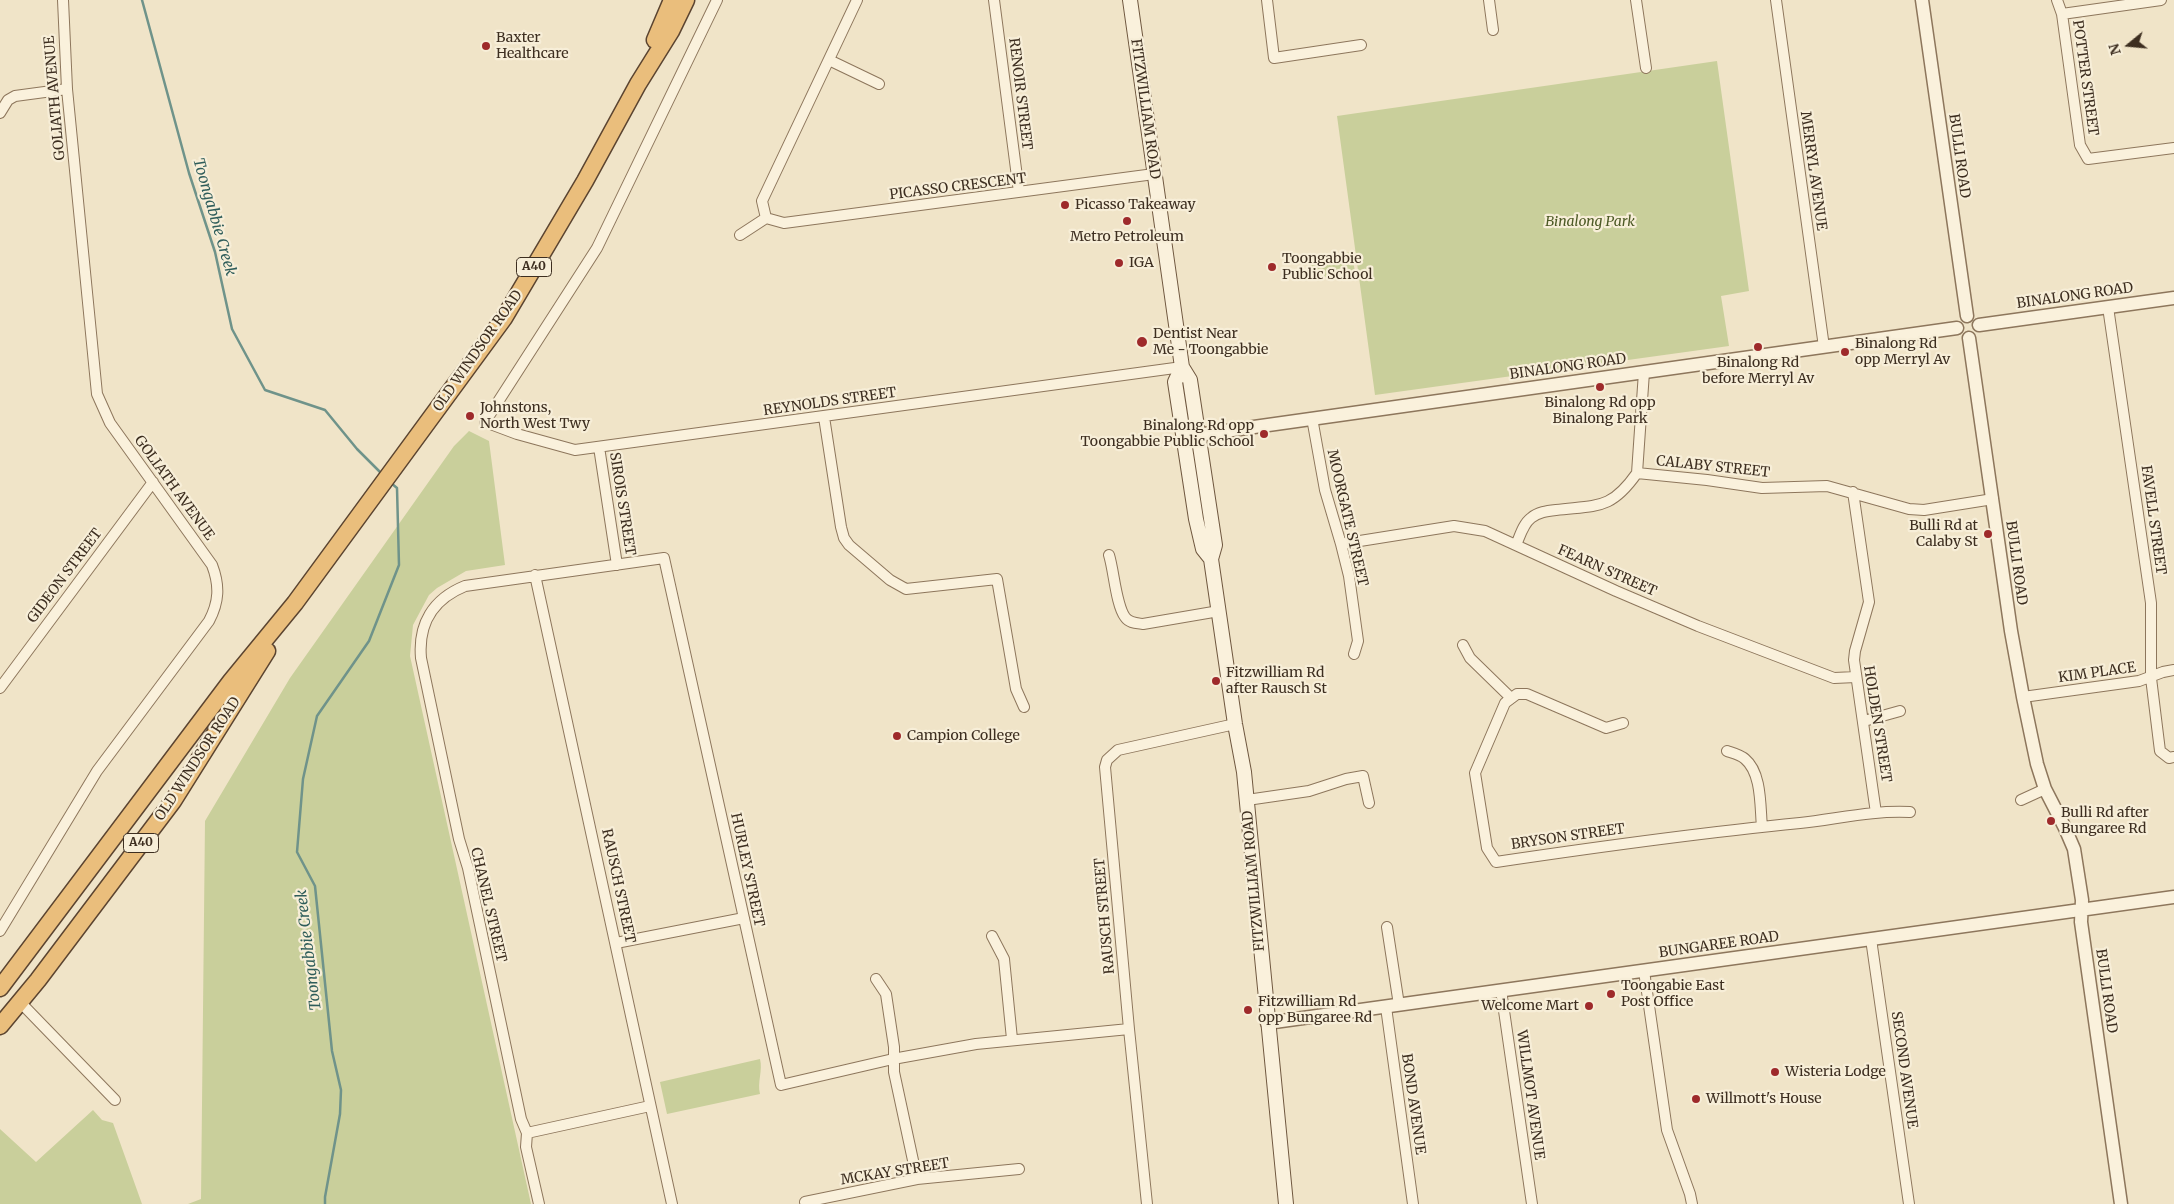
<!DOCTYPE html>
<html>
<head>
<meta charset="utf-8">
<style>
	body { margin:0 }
	#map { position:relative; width:2174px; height:1204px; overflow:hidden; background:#f0e4c8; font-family:Merriweather,serif }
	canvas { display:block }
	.north { position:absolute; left:2104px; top:20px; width:50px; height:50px; -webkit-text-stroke:4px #f7eed8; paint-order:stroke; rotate:253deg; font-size:14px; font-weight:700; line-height:20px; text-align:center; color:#3d2e20 }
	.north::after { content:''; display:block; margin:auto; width:18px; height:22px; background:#3d2e20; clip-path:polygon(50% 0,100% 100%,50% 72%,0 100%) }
</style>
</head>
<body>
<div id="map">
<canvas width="2174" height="1204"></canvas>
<div class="north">N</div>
</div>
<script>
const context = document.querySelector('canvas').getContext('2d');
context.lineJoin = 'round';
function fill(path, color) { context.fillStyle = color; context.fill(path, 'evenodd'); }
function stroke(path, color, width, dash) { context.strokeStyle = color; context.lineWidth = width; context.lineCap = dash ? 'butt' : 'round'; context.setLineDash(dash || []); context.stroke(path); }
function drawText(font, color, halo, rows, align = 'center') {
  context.font = font + ' Merriweather,serif'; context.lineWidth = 4.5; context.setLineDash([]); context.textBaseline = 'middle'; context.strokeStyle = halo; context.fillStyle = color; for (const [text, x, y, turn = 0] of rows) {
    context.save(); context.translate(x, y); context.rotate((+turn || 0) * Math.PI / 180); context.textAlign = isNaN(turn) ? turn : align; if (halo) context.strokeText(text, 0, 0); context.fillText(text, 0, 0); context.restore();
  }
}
fill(new Path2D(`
	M1717 61 1749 291 1721 296 1729 346 1375 395 1337 116Z
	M1352 252 1355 273 1313 279 1309 258Z
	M469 431 489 441 505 565 466 571 437 588 429 595 413 625 410 656 531 1204H188L201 1199 205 821 290 678 454 446Z
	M760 1059C763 1071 757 1082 760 1094L667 1114 660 1082Z
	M93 1110 102 1120 113 1123 142 1204H0V1129L36 1162Z`), '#c9cf9b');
stroke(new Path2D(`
	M142 0 189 173 215 252 232 329 265 390 325 410 357 449 382 474
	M325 1204V1197L340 1114 341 1090 332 1051 315 886 297 852 303 779 317 716 369 641 399 565 397 488 391 483`), '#6f938a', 2.5);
const minor = new Path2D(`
	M717 0 597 248 485 422 517 434 575 450 1182 367
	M857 0 762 201 766 218 784 223 1154 174
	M994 0 1019 192
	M1267 0 1274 58 1361 45
	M1489 0 1493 30
	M1636 0 1646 68
	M1776 0 1824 347
	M2057 0 2062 14 2080 145 2088 159 2174 148
	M2062 14 2161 0
	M829 60 879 84
	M0 113 8 100 15 96 67 89
	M740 235 766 218
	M2108 307 2151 603V678L2160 751 2169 758 2174 757
	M824 417 841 527 844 538 849 545 890 580 906 589 997 579 1016 689 1024 707
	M1312 418 1325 490 1341 544 1349 576 1358 641 1354 654
	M599 447 617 565
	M1637 473 1707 480 1762 488 1827 486 1909 509 1924 510 1993 499
	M1853 492 1869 602 1855 651 1854 660 1876 813
	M1341 544 1454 526 1485 531 1616 591 1698 626 1834 678 1856 677
	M1516 545C1520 536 1523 524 1531 518 1538 512 1547 511 1556 510 1598 505 1611 510 1637 473L1644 372
	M1109 555C1114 571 1116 605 1125 617 1129 623 1136 623 1143 624L1219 611
	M535 575 672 1204
	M1463 645 1470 658 1510 697
	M0 688 153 482
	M2023 697 2139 681 2163 672 2174 670
	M1864 721 1900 711
	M1623 723 1606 728 1527 694H1517L1505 703 1475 773 1487 848 1496 862C1597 847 1698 833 1800 823 1837 819 1873 810 1910 812
	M1727 751C1733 753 1741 755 1745 759 1762 773 1760 807 1762 827
	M1247 800 1309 791 1346 779 1363 776 1369 803
	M2021 800 2045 789
	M1387 927 1399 1005
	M0 931 97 771 209 621C219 602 220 586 212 565L110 423 97 394 67 89 63 0
	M992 936 1004 959 1012 1039
	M1871 939 1909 1204
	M616 943 744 918
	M1644 971 1667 1130 1690 1194 1692 1204
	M876 979 886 994 894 1047V1072L917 1179
	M1501 990 1532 1204
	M20 1002 115 1100
	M1386 1007 1413 1204
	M527 1133 650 1106
	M805 1202 917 1179 1019 1169
	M539 1204 526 1147 527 1133 521 1119 468 868 459 839 421 658C418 624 433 599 465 586L664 558 781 1085 893 1059 976 1044 1129 1029
	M1147 1204 1129 1029 1105 767 1107 760 1118 750 1235 724`);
const tertiary = new Path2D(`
	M1922 0 1967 316
	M1979 325 2174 298
	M1969 338 2011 631 2023 697 2037 764 2045 789 2065 828 2074 849 2082 900 2081 922 2121 1204
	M1190 436 1957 328
	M1267 1023 2174 897`);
const secondary = new Path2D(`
	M1130 0 1182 367 1190 380 1215 545 1211 559 1235 724 1244 772 1286 1204
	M1182 367 1175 382 1196 519 1203 549 1211 559`);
const trunk = new Path2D(`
	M655 40 672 0
	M0 988 231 681 295 603 504 318 585 181 638 84 671 31 686 0
	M0 1026 38 980 173 801 267 651`);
stroke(minor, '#8d765c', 12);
stroke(tertiary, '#8d765c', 15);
stroke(secondary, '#6f573f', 16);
stroke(trunk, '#5b4430', 19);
stroke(minor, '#faf1dc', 10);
stroke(tertiary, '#faf1dc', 12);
stroke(secondary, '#faf1dc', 14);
stroke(trunk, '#eabe7c', 16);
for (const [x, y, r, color] of [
	[486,46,5,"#9e2a2b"],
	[1065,205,5,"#9e2a2b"],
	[1127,221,5,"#9e2a2b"],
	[1119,263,5,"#9e2a2b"],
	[1272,267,5,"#9e2a2b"],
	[1142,342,6,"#9e2a2b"],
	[1758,347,5,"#9e2a2b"],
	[1845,352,5,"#9e2a2b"],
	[1600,387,5,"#9e2a2b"],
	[470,416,5,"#9e2a2b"],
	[1264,434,5,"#9e2a2b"],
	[1988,534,5,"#9e2a2b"],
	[1216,681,5,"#9e2a2b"],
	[897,736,5,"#9e2a2b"],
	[2051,821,5,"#9e2a2b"],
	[1611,994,5,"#9e2a2b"],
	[1589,1006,5,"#9e2a2b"],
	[1248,1010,5,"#9e2a2b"],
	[1775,1072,5,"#9e2a2b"],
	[1696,1099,5,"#9e2a2b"]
]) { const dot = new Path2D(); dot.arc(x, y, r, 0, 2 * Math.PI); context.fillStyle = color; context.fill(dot); stroke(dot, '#f7eed8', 2); }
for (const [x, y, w] of [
	[534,267,35],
	[141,843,35]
]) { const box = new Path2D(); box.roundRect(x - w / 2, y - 9.5, w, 19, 4); context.fillStyle = '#f7eed8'; context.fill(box); stroke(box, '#3d2e20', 1); }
drawText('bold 12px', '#3d2e20', null, [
	["A40",534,267],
	["A40",141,843]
]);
drawText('14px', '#3d2e20', '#f7eed8', [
	["Baxter",496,38],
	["Healthcare",496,54],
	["Picasso Takeaway",1075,205],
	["Metro Petroleum",1127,237,"center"],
	["Toongabbie",1282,259],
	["Public School",1282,275],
	["IGA",1129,263],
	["Dentist Near",1153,334],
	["Me - Toongabbie",1153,350],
	["Binalong Rd",1855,344],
	["opp Merryl Av",1855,360],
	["Binalong Rd",1758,363,"center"],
	["before Merryl Av",1758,379,"center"],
	["Binalong Rd opp",1600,403,"center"],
	["Binalong Park",1600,419,"center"],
	["Johnstons,",480,408],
	["North West Twy",480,424],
	["Binalong Rd opp",1254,426,"right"],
	["Toongabbie Public School",1254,442,"right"],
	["Bulli Rd at",1978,526,"right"],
	["Calaby St",1978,542,"right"],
	["Fitzwilliam Rd",1226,673],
	["after Rausch St",1226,689],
	["Campion College",907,736],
	["Bulli Rd after",2061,813],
	["Bungaree Rd",2061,829],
	["Toongabie East",1621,986],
	["Post Office",1621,1002],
	["Fitzwilliam Rd",1258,1002],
	["opp Bungaree Rd",1258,1018],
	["Welcome Mart",1579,1006,"right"],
	["Wisteria Lodge",1785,1072],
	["Willmott's House",1706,1099]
], 'left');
drawText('14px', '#3d2e20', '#f7eed8', [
	["POTTER STREET",2085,78,82],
	["RENOIR STREET",1020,94,83],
	["GOLIATH AVENUE",55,98,-95],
	["FITZWILLIAM ROAD",1145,109,82],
	["BULLI ROAD",1959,156,82],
	["MERRYL AVENUE",1813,171,82],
	["PICASSO CRESCENT",958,187,-7],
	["BINALONG ROAD",2075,296,-8],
	["OLD WINDSOR ROAD",478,351,-55],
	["BINALONG ROAD",1568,367,-8],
	["REYNOLDS STREET",830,402,-8],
	["CALABY STREET",1713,467,6],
	["GOLIATH AVENUE",174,488,54],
	["SIROIS STREET",622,504,81],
	["MOORGATE STREET",1347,518,77],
	["FAVELL STREET",2153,520,82],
	["BULLI ROAD",2016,563,82],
	["FEARN STREET",1607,571,24],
	["GIDEON STREET",65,576,-53],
	["KIM PLACE",2097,673,-8],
	["HOLDEN STREET",1877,724,81],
	["OLD WINDSOR ROAD",198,759,-57],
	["BRYSON STREET",1568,837,-8],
	["HURLEY STREET",747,870,78],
	["FITZWILLIAM ROAD",1254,881,-95],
	["RAUSCH STREET",618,886,78],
	["CHANEL STREET",488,905,77],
	["RAUSCH STREET",1105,916,-95],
	["BUNGAREE ROAD",1719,945,-8],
	["BULLI ROAD",2106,991,82],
	["SECOND AVENUE",1904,1070,82],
	["WILLMOT AVENUE",1530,1095,82],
	["BOND AVENUE",1413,1104,82],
	["MCKAY STREET",895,1172,-9]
]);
drawText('italic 14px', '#4d5a26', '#f7eed8', [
	["Binalong Park",1590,222]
]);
drawText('italic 15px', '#2f5d5a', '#f7eed8', [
	["Toongabbie Creek",214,217,74],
	["Toongabbie Creek",309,950,-97]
]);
</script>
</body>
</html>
